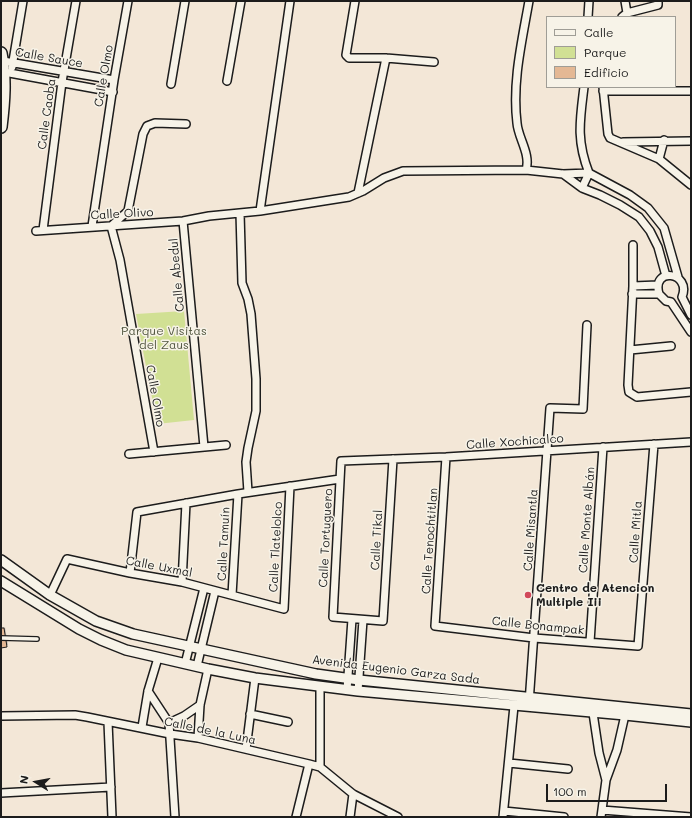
<!DOCTYPE html>
<html>
<head>
<meta charset="utf-8">
<style>
	body { margin:0 }
	#map { position:relative; width:692px; height:818px; overflow:hidden; background:#f3e7d7; font-family:Mali,sans-serif }
	canvas { display:block }
	.frame { position:absolute; inset:0; border:2px solid #1c1c1c; pointer-events:none }
	.legend { position:absolute; left:546px; top:16px; width:130px; height:72px; box-sizing:border-box; background:#f7f3e8; border:1px solid #9f9d96; margin:0; padding:5px 7px; list-style:none; font-size:12px; color:#1c1c1c }
	.legend li { display:flex; align-items:center; gap:8px; height:20px }
	.legend b { width:20px; border:1px solid #9f9d96 }
	.north { position:absolute; left:16px; top:762px; width:40px; height:40px; -webkit-text-stroke:3px #f7f3e8; paint-order:stroke; rotate:281deg; font-size:11px; font-weight:700; line-height:16px; text-align:center; color:#1c1c1c }
	.north::after { content:''; display:block; margin:auto; width:14px; height:18px; background:#1c1c1c; clip-path:polygon(50% 0,100% 100%,50% 72%,0 100%) }
	.scale { position:absolute; left:546px; top:784px; width:121px; height:18px; box-sizing:border-box; border:2px solid #1c1c1c; border-top:0; padding-left:5px; font-size:12px; line-height:14px; white-space:nowrap; color:#1c1c1c; -webkit-text-stroke:3px #f7f3e8; paint-order:stroke }
</style>
</head>
<body>
<div id="map">
<canvas width="692" height="818"></canvas>
<div class="frame"></div>
<ul class="legend">
<li><b style="height:5px;background:#f7f3e8"></b>Calle</li>
<li><b style="height:11px;background:#d1e094"></b>Parque</li>
<li><b style="height:11px;background:#e4b894"></b>Edificio</li>
</ul>
<div class="north">N</div>
<div class="scale">100 m</div>
</div>
<script>
const context = document.querySelector('canvas').getContext('2d');
context.lineJoin = 'round';
function fill(path, color) { context.fillStyle = color; context.fill(path, 'evenodd'); }
function stroke(path, color, width, dash) { context.strokeStyle = color; context.lineWidth = width; context.lineCap = dash ? 'butt' : 'round'; context.setLineDash(dash || []); context.stroke(path); }
function drawText(font, color, halo, rows, align = 'center') {
  context.font = font + ' Mali,sans-serif'; context.lineWidth = 3; context.setLineDash([]); context.textBaseline = 'middle'; context.strokeStyle = halo; context.fillStyle = color; for (const [text, x, y, turn = 0] of rows) {
    context.save(); context.translate(x, y); context.rotate((+turn || 0) * Math.PI / 180); context.textAlign = isNaN(turn) ? turn : align; if (halo) context.strokeText(text, 0, 0); context.fillText(text, 0, 0); context.restore();
  }
}
fill(new Path2D(`
	M184 311 194 420 157 424 136 314Z`), '#d1e094');
fill(new Path2D(`
	M5 627 8 645 1 647V628Z`), '#0003');
const building = new Path2D(`
	M1 628H4L7 647 1 648Z`);
fill(building, '#e4b894');
stroke(building, '#1c1c1c', 1);
const service = new Path2D(`
	M1 638 37 639`);
const minor = new Path2D(`
	M355 1 346 55 349 58H386L434 62
	M625 1 627 13
	M588 17 589 1
	M622 17 627 13 658 5V1
	M3 61 114 80
	M12 67 23 1
	M4 72 113 92
	M227 81 241 1
	M171 84 185 1
	M603 87 608 134 610 138 659 159 691 185
	M603 91H691
	M623 142 691 141
	M659 159 664 140
	M526 170C531 154 518 138 517 123 512 82 522 41 529 1
	M563 174 582 188 600 195 620 205 639 217 650 231 658 247 666 276
	M582 188 589 173C576 140 580 120 584 87
	M358 193 386 58
	M260 211 290 1
	M240 213 242 283 248 299 251 314 256 379V411L248 448 246 462 248 492
	M183 221 204 447
	M92 226 114 80 128 1
	M43 230 62 82 76 1
	M36 231 183 221 209 216 260 211 349 197 363 191 384 178 403 171 526 170 563 174 589 173 630 195 648 208 664 228 678 277
	M633 245V286L628 385 629 392 637 397 691 392
	M633 286 658 285
	M632 294H659
	M691 315 682 297C692 272 651 266 659 294L666 301 671 302 691 332
	M630 350 671 346
	M154 452 120 260 111 226 128 211 143 134 147 126 155 123 186 124
	M129 454 226 445
	M446 457 435 626 534 638 638 646 654 444
	M393 459 383 621 333 617 341 461 446 457 691 442
	M130 573 137 512 238 494 340 479
	M182 582 186 503
	M50 595 67 559 130 573 182 582 284 609 290 486
	M232 595 238 494
	M590 642 603 447
	M185 664 204 588
	M197 666 215 591
	M320 686V767
	M347 690 352 619
	M148 691 169 723 175 817
	M358 691 363 620
	M529 703 550 408 583 409 587 325
	M593 713 599 753 606 780
	M250 714 288 722
	M1 716 75 715 87 717 170 734 198 738 309 764 320 767 353 794 398 817
	M108 722 112 817
	M169 723 184 716 200 705
	M142 727 148 691 158 658
	M198 738 200 705 208 669
	M246 749 255 678
	M509 763 568 769
	M1 793 111 787
	M602 810 691 817
	M504 811 564 817
	M296 817 309 764
	M350 817 353 794
	M503 817 514 706
	M601 817 606 780 617 750 625 715`);
const secondary = new Path2D(`
	M1 560 50 595 96 621 133 634 316 674 359 680 691 714
	M1 581 79 629 101 640 126 650 208 669 255 678 358 691 625 715 691 722`);
const trunk = new Path2D(`
	M1 53C6 78 4 102 1 127`);
stroke(service, '#1c1c1c', 6);
stroke(minor, '#1c1c1c', 10);
stroke(secondary, '#1c1c1c', 12);
stroke(trunk, '#1c1c1c', 14);
stroke(service, '#f7f3e8', 3.5);
stroke(minor, '#f7f3e8', 7);
stroke(secondary, '#f7f3e8', 9);
stroke(trunk, '#f7f3e8', 11);
for (const [x, y, r, color] of [
	[528,595,4,"#d1495b"]
]) { const dot = new Path2D(); dot.arc(x, y, r, 0, 2 * Math.PI); context.fillStyle = color; context.fill(dot); stroke(dot, '#f7f3e8', 1.5); }
drawText('12px', '#1c1c1c', '#f7f3e8', [
	["Calle Sauce",49,58,10],
	["Calle Olmo",104,76,-80],
	["Calle Caoba",47,114,-82],
	["Calle Olivo",122,214,-3],
	["Calle Abedul",177,275,-95],
	["Calle Olmo",155,396,80],
	["Calle Xochicalco",515,442,-4],
	["Calle Monte Albán",587,520,-86],
	["Calle Misantla",531,530,-86],
	["Calle Mitla",636,532,-86],
	["Calle Tortuguero",326,538,-87],
	["Calle Tikal",377,540,-87],
	["Calle Tenochtitlan",430,541,-86],
	["Calle Tamuín",224,544,-87],
	["Calle Tlatelolco",276,547,-87],
	["Calle Uxmal",159,567,11],
	["Calle Bonampak",538,626,6],
	["Avenida Eugenio Garza Sada",396,670,7],
	["Calle de la Luna",210,731,12]
]);
drawText('12px', '#525740', '#f7f3e8', [
	["Parque Visitas",164,331],
	["del Zaus",164,345]
]);
drawText('bold 12px', '#1c1c1c', '#f7f3e8', [
	["Centro de Atencion",536,588],
	["Multiple Iii",536,602]
], 'left');
</script>
</body>
</html>
